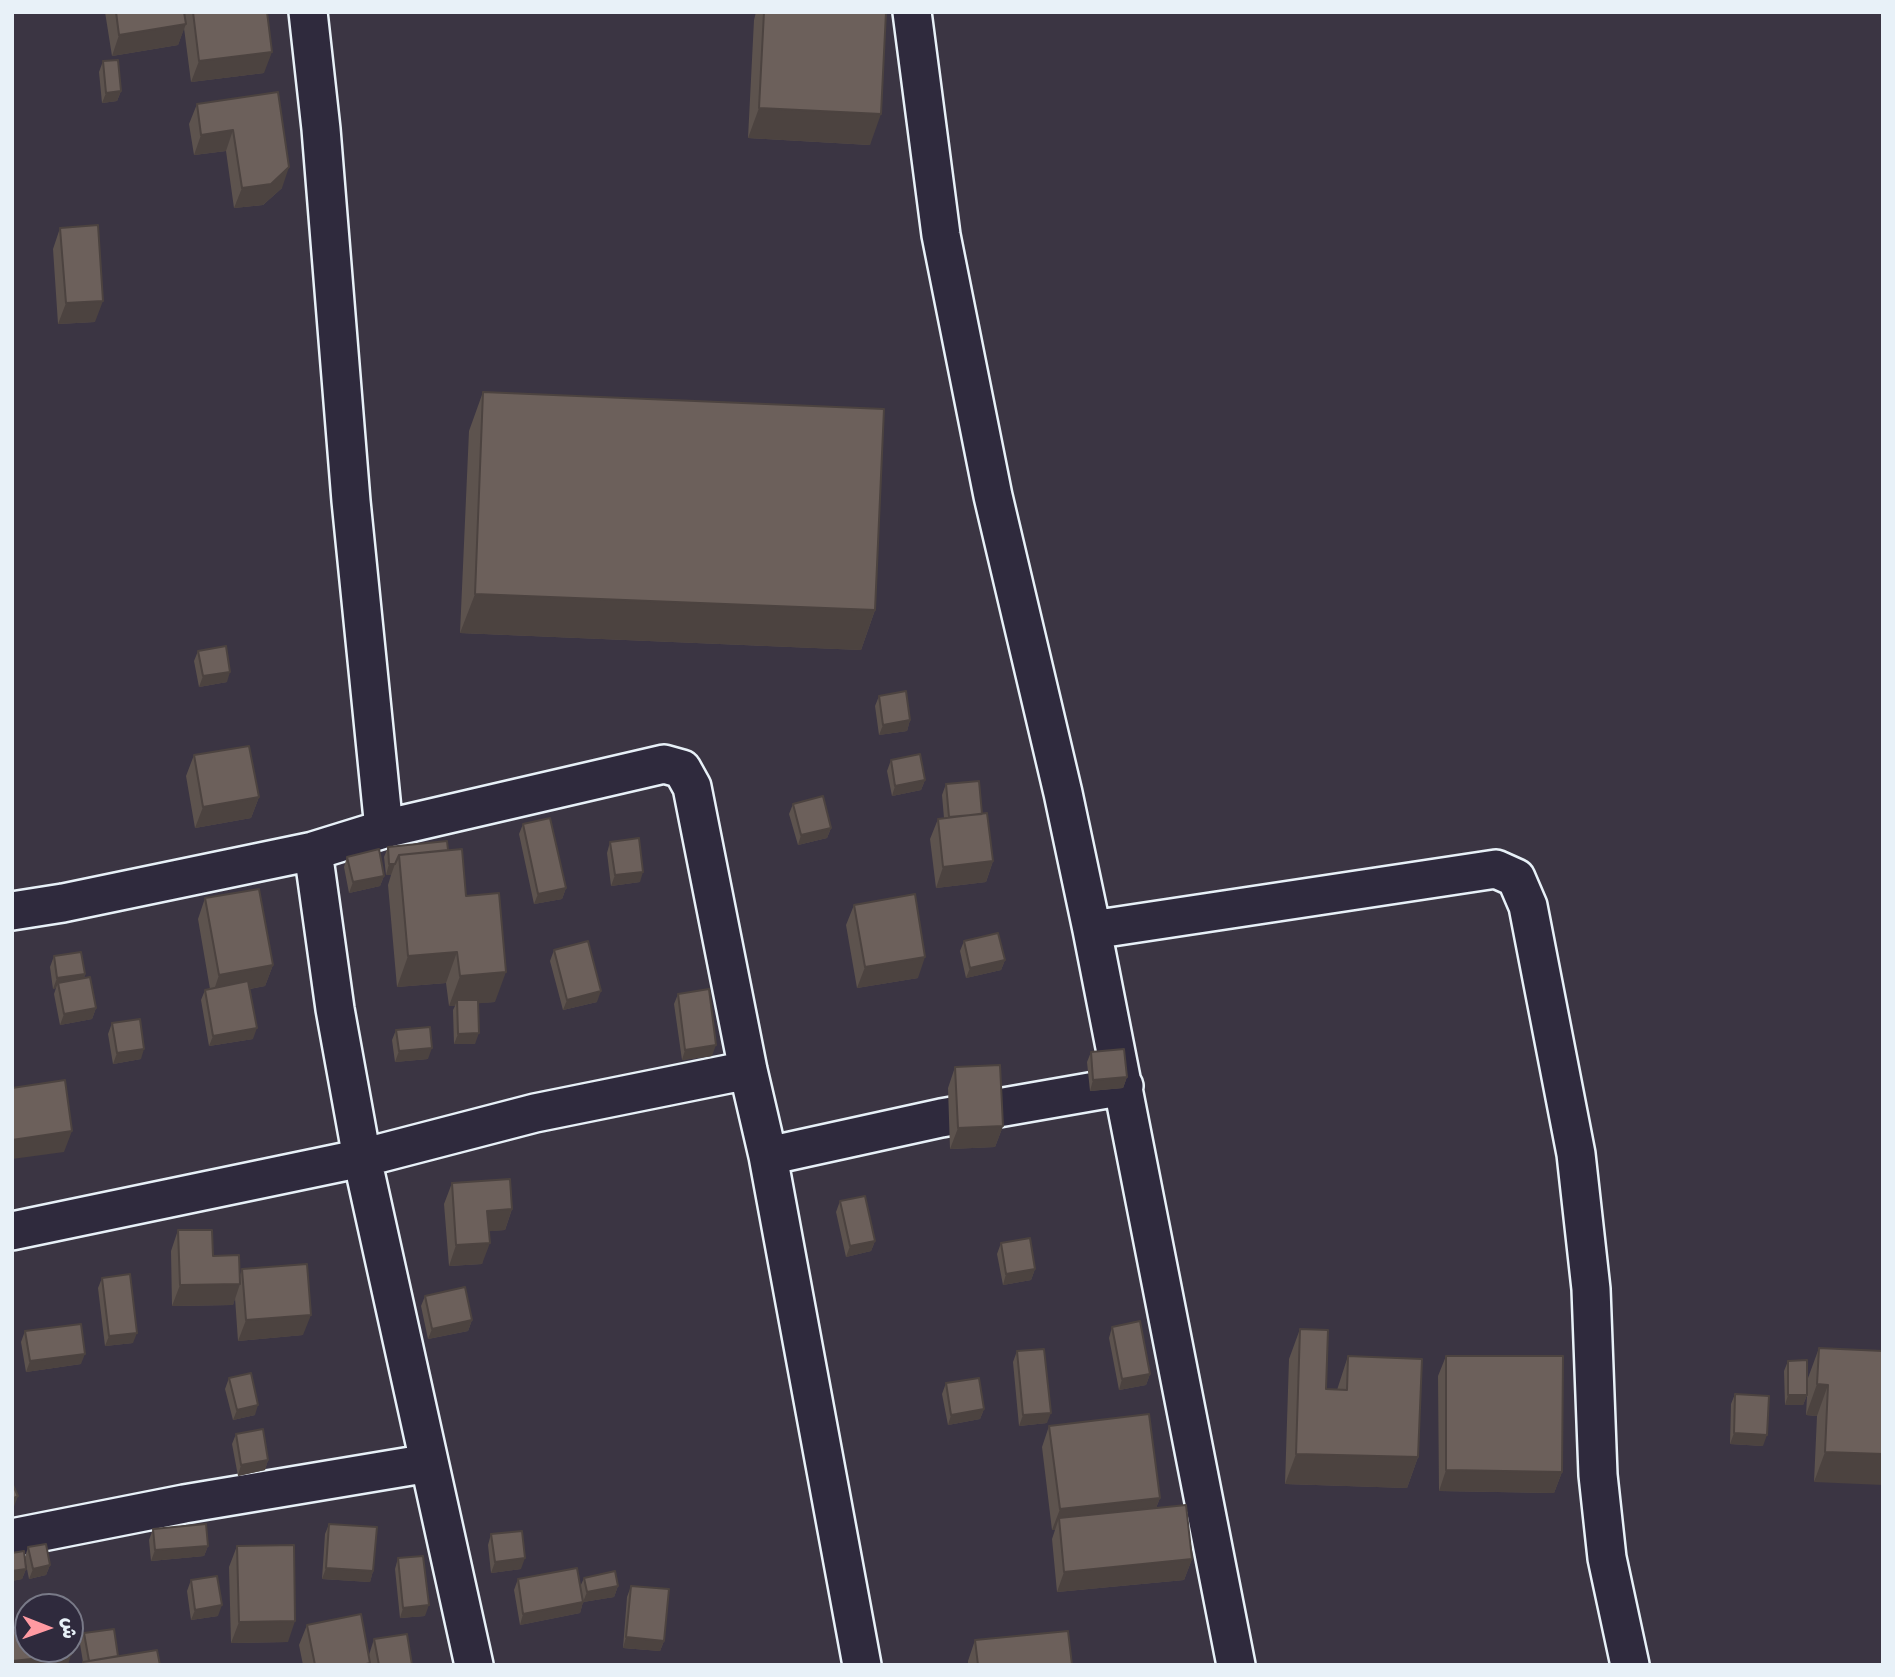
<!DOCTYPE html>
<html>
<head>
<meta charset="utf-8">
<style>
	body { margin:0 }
	#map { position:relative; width:1895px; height:1677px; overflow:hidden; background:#3b3543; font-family:Mynerve,"Playpen Sans Arabic",sans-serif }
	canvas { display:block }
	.frame { position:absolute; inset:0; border:14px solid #e8f1f8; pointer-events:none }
	.north { position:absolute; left:14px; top:1593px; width:70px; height:70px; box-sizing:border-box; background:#2f2a3d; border:2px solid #797a88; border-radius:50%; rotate:91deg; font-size:19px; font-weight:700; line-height:28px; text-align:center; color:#e8f1f8 }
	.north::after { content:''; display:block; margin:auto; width:24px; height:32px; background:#ff9aa2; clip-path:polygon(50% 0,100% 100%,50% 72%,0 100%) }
</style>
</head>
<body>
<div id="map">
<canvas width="1895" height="1677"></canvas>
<div class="frame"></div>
<div class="north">ش</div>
</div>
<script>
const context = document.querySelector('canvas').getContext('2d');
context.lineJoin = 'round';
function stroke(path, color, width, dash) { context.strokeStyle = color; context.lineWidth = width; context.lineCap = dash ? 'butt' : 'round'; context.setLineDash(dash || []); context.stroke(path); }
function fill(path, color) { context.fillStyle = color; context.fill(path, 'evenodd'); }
const street = new Path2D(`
	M308 12 321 129 351 501 384 829
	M912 12 941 235 993 496 1063 793 1092 930 1236 1665
	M313 851 335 1009 362 1158 474 1665
	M12 911 63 903 313 851 384 829 664 764 682 769 692 787 748 1070 768 1156 862 1665
	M1092 930 1496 869 1516 878 1528 906 1576 1154 1591 1289 1598 1475 1607 1558 1630 1665
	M768 1156 941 1118 1124 1086
	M12 1231 362 1158 535 1113 748 1070
	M12 1538 184 1504 429 1463`);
stroke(street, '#e8f1f8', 42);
stroke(street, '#2f2a3d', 37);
fill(new Path2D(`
	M105 12H267L264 73 191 82 184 28 178 45 112 56Z
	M756 12H886L870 145 748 138 754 20Z
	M103 61 121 91 117 101 102 103 99 72Z
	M278 92 282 188 263 205 234 208 226 151 194 155 189 124 197 104Z
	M60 228 95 322 58 324 53 249Z
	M483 392 875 610 861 650 460 633 469 431Z
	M198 651 227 682 199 687 194 661Z
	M879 696 910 720 907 731 879 735 875 706Z
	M194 755 259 797 251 818 195 828 186 776Z
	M891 760 925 780 921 790 892 796 887 771Z
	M946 784 982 814 993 861 986 882 936 888 930 839 938 819 944 818 942 795Z
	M793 804 831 828 827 838 798 845 789 814Z
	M523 824 566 888 562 899 534 904 519 834Z
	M610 842 640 882 611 886 607 853Z
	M388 847 448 850 466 896 495 1002 478 1003 475 1044H454L453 1010 455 1006H449L446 983 397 987 388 885 391 875H386L384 857Z
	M347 857 384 876 380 886 349 893 344 867Z
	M205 898 273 965 265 986 250 989 253 1039 209 1046 201 1000 205 990 210 989 198 919Z
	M854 905 918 978 857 988 846 925Z
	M964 941 1005 960 1001 970 966 978 960 951Z
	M554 950 597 1002 563 1010 550 961Z
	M54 956 85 974 84 978 96 1008 92 1019 60 1025 54 994 56 988 53 989 50 967Z
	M678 994 712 1056 682 1060 674 1004Z
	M112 1023 141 1059 113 1064 108 1034Z
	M396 1030 428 1059 395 1062 392 1040Z
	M1091 1052 1127 1077 1123 1088 1090 1091 1087 1062Z
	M955 1067 1003 1126 995 1147 950 1149 948 1088Z
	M452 1183 512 1209 505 1230 489 1231 482 1264 449 1266 444 1204Z
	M840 1201 875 1241 871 1251 846 1257 836 1212Z
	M178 1230 240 1275 242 1269 303 1335 238 1341 235 1298 233 1305 172 1306 171 1251Z
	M1001 1243 1035 1269 1031 1280 1003 1285 997 1254Z
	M102 1278 133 1343 105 1346 98 1288Z
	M425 1296 472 1320 468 1331 428 1339 421 1306Z
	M1112 1327 1150 1374 1146 1385 1119 1390 1109 1338Z
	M1300 1329 1326 1389 1337 1390 1348 1356 1418 1457 1407 1488 1285 1484 1289 1359Z
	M25 1331 81 1364 26 1372 21 1342Z
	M1819 1348 1883 1351 1814 1482 1817 1416 1806 1415 1808 1378Z
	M1017 1351 1047 1423 1019 1426 1013 1362Z
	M1446 1356 1562 1472 1554 1493 1439 1491 1438 1376Z
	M1788 1361 1807 1395 1803 1405H1785L1784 1371Z
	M229 1378 255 1415 233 1420 225 1389Z
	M946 1383 984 1409 980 1419 948 1425 942 1394Z
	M1735 1394 1763 1446 1730 1444 1731 1404Z
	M1049 1426 1160 1498 1156 1508 1192 1559 1184 1580 1057 1592 1052 1539 1055 1530H1052L1042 1447Z
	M236 1434 268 1460 265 1470 238 1476 232 1444Z
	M329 1524 373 1571 370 1582 322 1579 325 1534Z
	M153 1529 208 1546 204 1556 151 1561 149 1540Z
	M491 1534 521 1569 491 1573 488 1545Z
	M237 1546 288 1642 231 1643 229 1567Z
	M28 1547 50 1565 46 1575 29 1579 26 1564V1569L22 1579 12 1581V1553L25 1557Z
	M398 1558 425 1616 400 1618 395 1569Z
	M584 1578 618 1586 614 1597 583 1602 580 1613 520 1625 514 1590 518 1579 580 1587Z
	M191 1580 218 1616 191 1620 187 1591Z
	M631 1586 664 1641 660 1651 623 1648 627 1597Z
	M307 1625 369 1655 374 1639 412 1665H303L299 1645Z
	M84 1633 118 1656 160 1665H82L83 1662 80 1644Z
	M975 1640 1072 1665H968V1661Z`), '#5d534e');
fill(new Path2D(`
	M186 24 178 45 112 56 119 35Z
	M272 52 264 73 191 82 199 61Z
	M121 91 117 101 102 103 106 93Z
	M759 108 881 114 870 145 748 138Z
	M233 130 226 151 194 155 201 135Z
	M289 167 282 188 263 205 234 208 242 188Z
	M103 301 95 322 58 324 66 303Z
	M475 594 875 610 861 650 460 633Z
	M230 672 227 682 199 687 203 676Z
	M910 720 907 731 879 735 883 725Z
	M925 780 921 790 892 796 895 786Z
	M259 797 251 818 195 828 203 807Z
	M831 828 827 838 798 845 801 835Z
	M993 861 986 882 936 888 943 867Z
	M389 864H395L391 875H386Z
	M643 872 640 882 611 886 615 875Z
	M384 876 380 886 349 893 353 882Z
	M566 888 562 899 534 904 538 894Z
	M457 952 446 983 397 987 408 956Z
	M925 957 918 978 857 988 865 967Z
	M1005 960 1001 970 966 978 970 968Z
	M273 965 265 986 212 996 219 975Z
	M506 972 495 1002 457 1005V1000L455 1006H449L460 976Z
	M85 974 82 984 58 983 56 988 53 989 57 978Z
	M601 991 597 1002 563 1010 567 1000Z
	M96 1008 92 1019 60 1025 64 1014Z
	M257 1028 253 1039 209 1046 213 1036Z
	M479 1033 475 1044H454L458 1034Z
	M716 1045 712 1056 682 1060 685 1050Z
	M432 1048 428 1059 395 1062 399 1051Z
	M144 1049 141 1059 113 1064 117 1053Z
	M1127 1077 1123 1088 1090 1091 1093 1080Z
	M1003 1126 995 1147 950 1149 958 1128Z
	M72 1131 64 1152 12 1159V1140Z
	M512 1209 505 1230 480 1232 487 1211Z
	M875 1241 871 1251 846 1257 850 1246Z
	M490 1243 482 1264 449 1266 456 1245Z
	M1035 1269 1031 1280 1003 1285 1006 1274Z
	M240 1284 233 1305 172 1306 180 1285Z
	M311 1315 303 1335 238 1341 246 1320Z
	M472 1320 468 1331 428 1339 432 1329Z
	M137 1333 133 1343 105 1346 109 1336Z
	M85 1354 81 1364 26 1372 30 1361Z
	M1150 1374 1146 1385 1119 1390 1122 1379Z
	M1817 1384 1828 1385 1817 1416 1806 1415Z
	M1788 1395H1807L1803 1405H1785Z
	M258 1405 255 1415 233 1420 237 1410Z
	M984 1409 980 1419 948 1425 951 1415Z
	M1051 1413 1047 1423 1019 1426 1023 1415Z
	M1734 1433 1767 1435 1763 1446 1730 1444Z
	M1825 1452 1883 1454V1485L1814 1482Z
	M1296 1454 1418 1457 1407 1488 1285 1484Z
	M268 1460 265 1470 238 1476 241 1465Z
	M1446 1470 1562 1472 1554 1493 1439 1491Z
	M18 1496 12 1512V1499Z
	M1160 1498 1152 1518H1059L1055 1530H1052L1060 1509Z
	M208 1546 204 1556 151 1561 155 1550Z
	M525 1558 521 1569 491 1573 495 1562Z
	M1192 1559 1184 1580 1057 1592 1064 1572Z
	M50 1565 46 1575 29 1579 33 1569Z
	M326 1568 373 1571 370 1582 322 1579Z
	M26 1569 22 1579 12 1581V1571Z
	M618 1586 614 1597 583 1602 580 1613 520 1625 523 1614 583 1602 587 1592Z
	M222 1605 218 1616 191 1620 195 1610Z
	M429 1605 425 1616 400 1618 403 1608Z
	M295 1621 288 1642 231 1643 239 1622Z
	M626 1637 664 1641 660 1651 623 1648Z
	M71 1655 68 1665H12V1661Z`), '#4c4340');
const building = new Path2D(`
	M116 12H184L186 24 119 35Z
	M193 12H267L272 52 199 61Z
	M764 12H886L881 114 759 108Z
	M118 60 121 91 106 93 103 61Z
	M278 92 289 167 271 184 242 188 233 130 201 135 197 104Z
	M98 225 103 301 66 303 60 228Z
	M483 392 884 409 875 610 475 594Z
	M226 646 230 672 203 676 198 651Z
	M906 691 910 720 883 725 879 696Z
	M249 746 259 797 203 807 194 755Z
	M920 754 925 780 895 786 891 760Z
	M979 781 982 814 949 817 946 784Z
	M823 796 831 828 801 835 793 804Z
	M987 813 993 861 943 867 938 819Z
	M550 818 566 888 538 894 523 824Z
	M639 838 643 872 615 875 610 842Z
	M447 841 448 850 399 855 395 864H389L388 847Z
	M379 849 384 876 353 882 347 857Z
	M462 849 466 896 499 893 506 972 460 976 457 952 408 956 399 855Z
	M259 889 273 965 219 975 205 898Z
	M915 894 925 957 865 967 854 905Z
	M998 933 1005 960 970 968 964 941Z
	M588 941 601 991 567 1000 554 950Z
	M81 952 85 974 57 978 54 956Z
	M90 977 96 1008 64 1014 58 983Z
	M248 981 257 1028 213 1036 205 990Z
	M709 989 716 1045 685 1050 678 994Z
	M457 1000H478L479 1033 458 1034Z
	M140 1019 144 1049 117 1053 112 1023Z
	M430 1027 432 1048 399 1051 396 1030Z
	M1124 1049 1127 1077 1093 1080 1091 1052Z
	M1000 1065 1003 1126 958 1128 955 1067Z
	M65 1080 72 1131 12 1140V1088Z
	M510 1179 512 1209 487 1211 490 1243 456 1245 452 1183Z
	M865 1196 875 1241 850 1246 840 1201Z
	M178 1230H212L213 1256 239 1255 240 1284 180 1285Z
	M1030 1238 1035 1269 1006 1274 1001 1243Z
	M307 1264 311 1315 246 1320 242 1269Z
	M130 1274 137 1333 109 1336 102 1278Z
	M465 1287 472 1320 432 1329 425 1296Z
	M1140 1321 1150 1374 1122 1379 1112 1327Z
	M81 1324 85 1354 30 1361 25 1331Z
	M1300 1329 1328 1330 1326 1389 1347 1390 1348 1356 1422 1359 1418 1457 1296 1454Z
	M1819 1348 1883 1351V1454L1825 1452 1828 1385 1817 1384Z
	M1044 1349 1051 1413 1023 1415 1017 1351Z
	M1446 1356H1563L1562 1472 1446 1470Z
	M1807 1360V1395H1788V1361Z
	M251 1373 258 1405 237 1410 229 1378Z
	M979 1378 984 1409 951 1415 946 1383Z
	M1735 1394 1769 1396 1767 1435 1734 1433Z
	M1149 1414 1160 1498 1060 1509 1049 1426Z
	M263 1429 268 1460 241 1465 236 1434Z
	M12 1483 18 1496 12 1499Z
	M1186 1505 1192 1559 1064 1572 1059 1518Z
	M206 1524 208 1546 155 1550 153 1529Z
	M329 1524 377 1527 373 1571 326 1568Z
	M522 1531 525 1558 495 1562 491 1534Z
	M46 1544 50 1565 33 1569 28 1547Z
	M294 1545 295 1621 239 1622 237 1546Z
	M24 1551 26 1569 12 1571V1553Z
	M423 1556 429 1605 403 1608 398 1558Z
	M577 1568 583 1602 523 1614 518 1579Z
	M615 1571 618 1586 587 1592 584 1578Z
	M217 1576 222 1605 195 1610 191 1580Z
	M631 1586 669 1589 664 1641 626 1637Z
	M361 1614 370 1663 362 1665H315L307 1625Z
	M28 1629V1649H70V1644L71 1655 12 1661V1631Z
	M114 1629 118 1656 89 1661 84 1633Z
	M1068 1631 1072 1665H978L975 1640Z
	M407 1634 412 1665H379L374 1639Z
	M157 1650 160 1665H83V1662Z`);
fill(building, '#6c605b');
stroke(building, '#4c4340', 2);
</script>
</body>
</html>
